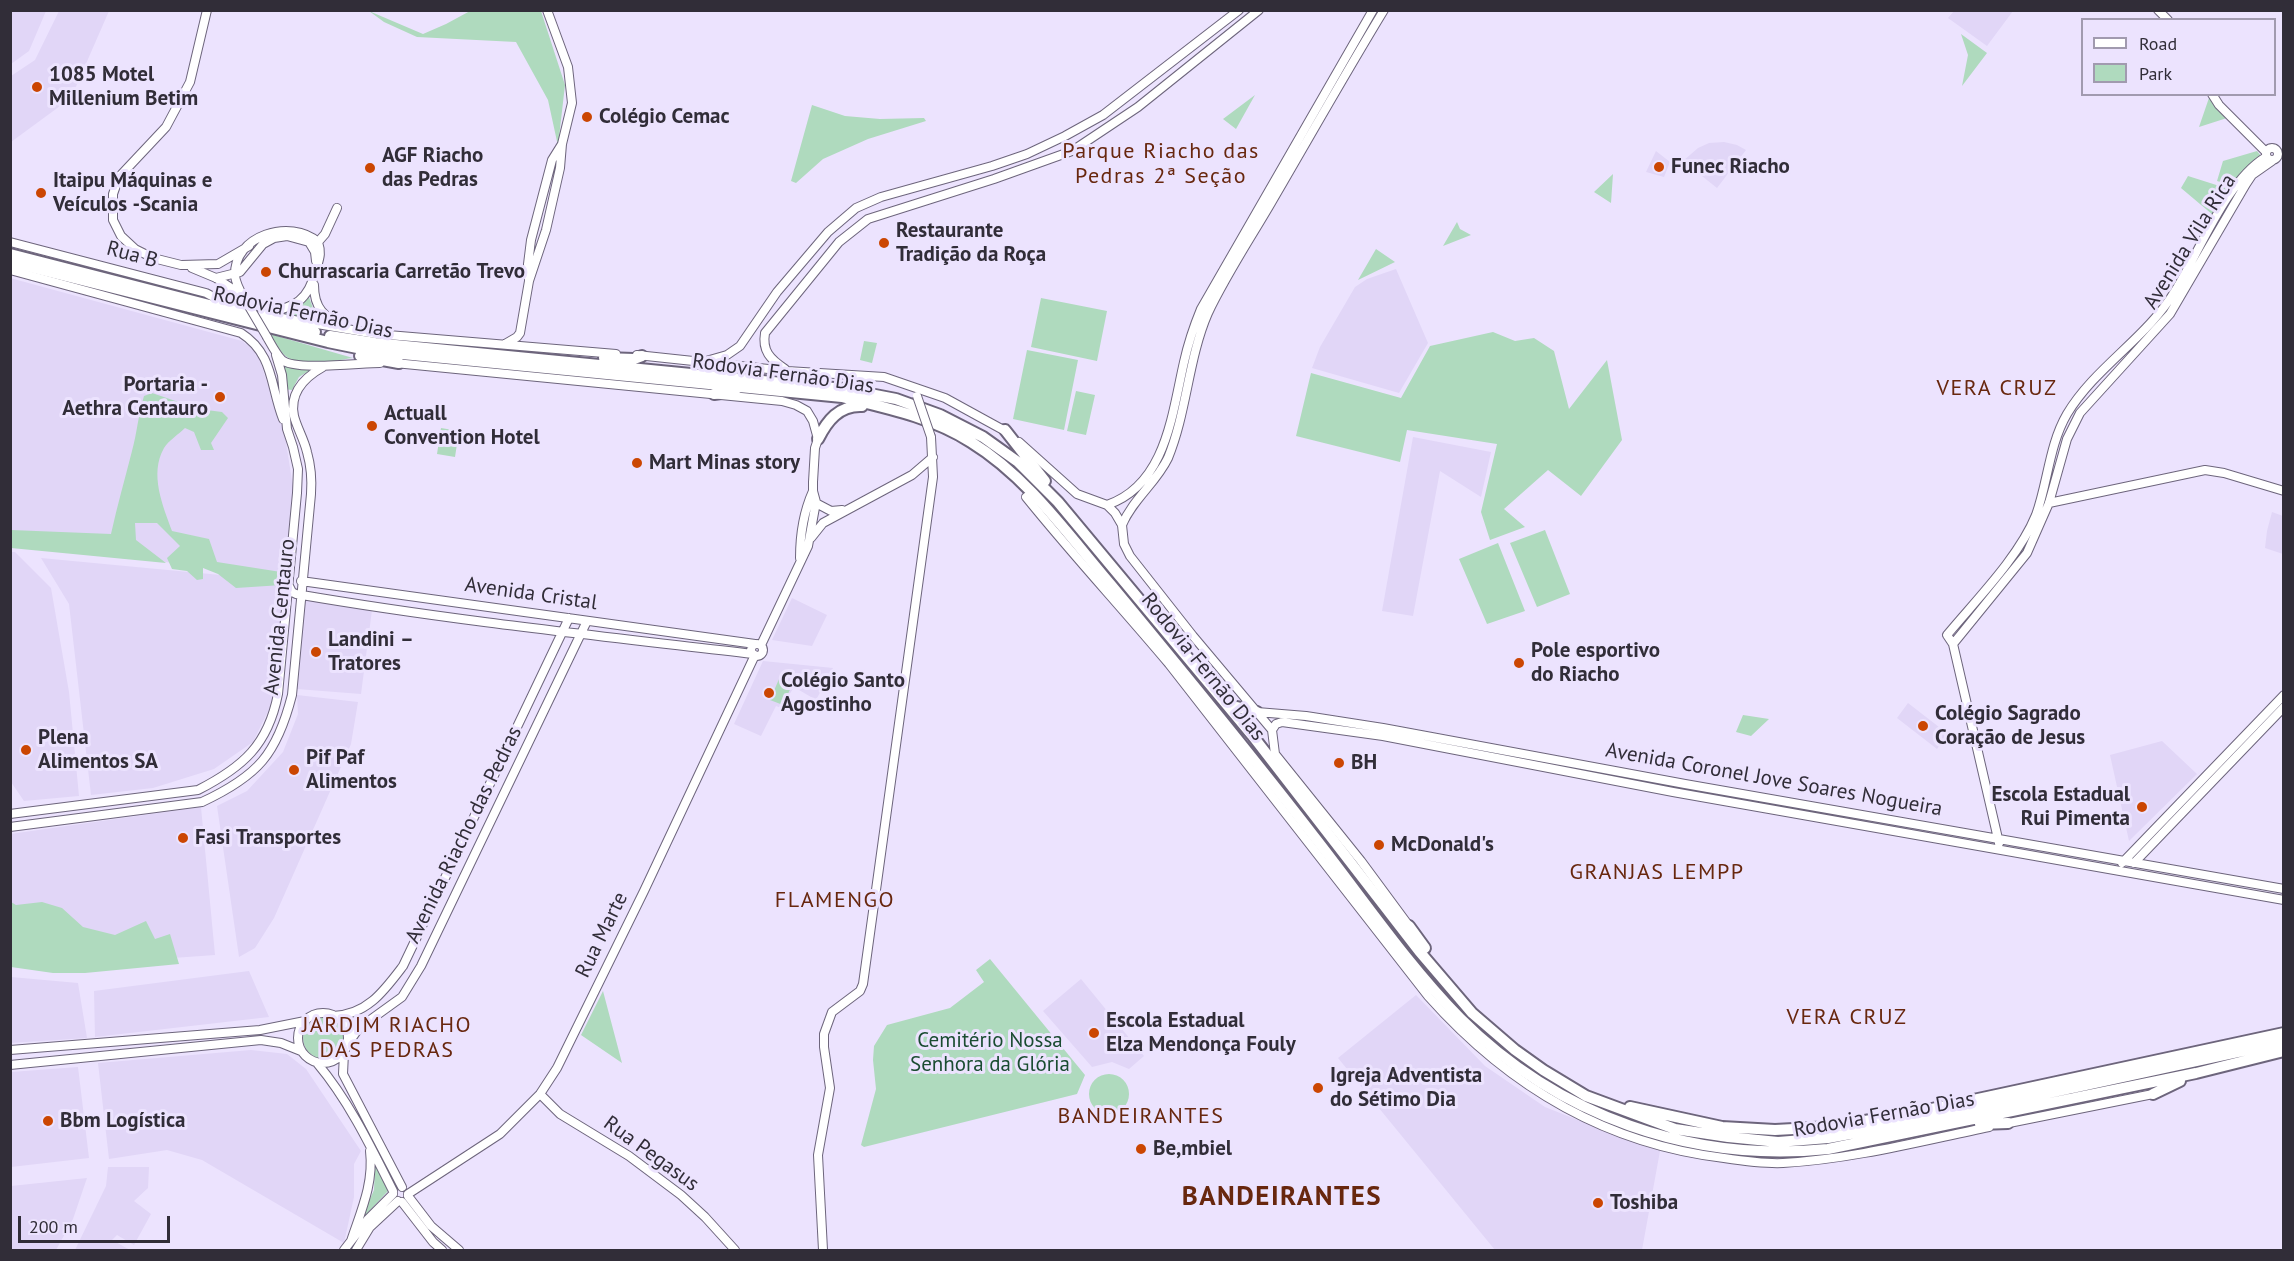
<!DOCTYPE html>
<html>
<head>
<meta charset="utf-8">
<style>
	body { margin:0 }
	#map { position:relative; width:2294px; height:1261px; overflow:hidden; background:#ece3fe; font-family:"PT Sans",sans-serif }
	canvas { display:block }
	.frame { position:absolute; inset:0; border:12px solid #312d38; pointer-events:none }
	.legend { position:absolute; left:2081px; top:18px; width:195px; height:78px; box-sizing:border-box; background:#ece3fe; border:2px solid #a19aaf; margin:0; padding:8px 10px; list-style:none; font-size:18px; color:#312d38 }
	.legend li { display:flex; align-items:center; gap:12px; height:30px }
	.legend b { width:30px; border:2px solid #a19aaf }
	.scale { position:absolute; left:18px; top:1216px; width:152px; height:27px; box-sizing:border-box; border:3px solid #312d38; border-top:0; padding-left:8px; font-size:18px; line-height:21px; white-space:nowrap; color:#312d38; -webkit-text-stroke:4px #ece3fe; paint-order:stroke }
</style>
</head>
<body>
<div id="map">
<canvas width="2294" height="1261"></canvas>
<div class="frame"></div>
<ul class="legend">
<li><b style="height:8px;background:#fff"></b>Road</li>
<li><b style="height:16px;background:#afdabe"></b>Park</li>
</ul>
<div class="scale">200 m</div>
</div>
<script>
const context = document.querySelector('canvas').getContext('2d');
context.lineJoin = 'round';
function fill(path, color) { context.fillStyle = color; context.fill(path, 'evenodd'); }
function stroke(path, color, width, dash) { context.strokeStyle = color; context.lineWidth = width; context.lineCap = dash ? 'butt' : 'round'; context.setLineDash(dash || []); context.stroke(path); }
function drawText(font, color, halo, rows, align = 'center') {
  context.font = font + ' "PT Sans",sans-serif'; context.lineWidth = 6; context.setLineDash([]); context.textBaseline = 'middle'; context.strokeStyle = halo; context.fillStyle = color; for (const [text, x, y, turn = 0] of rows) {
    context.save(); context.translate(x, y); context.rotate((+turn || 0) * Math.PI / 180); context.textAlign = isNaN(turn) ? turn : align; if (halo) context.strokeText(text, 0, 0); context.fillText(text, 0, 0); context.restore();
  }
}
fill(new Path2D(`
	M11 10 46 11 29 51 11 64Z
	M59 11H109L71 98 11 142V76L35 60Z
	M1954 11V10L2013 11 1987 46 1948 18Z
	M1724 142 1737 145 1746 150 1717 188 1683 161 1698 148 1709 143Z
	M1656 151 1670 162 1664 177 1646 172Z
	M1396 269 1428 343 1399 393 1312 368 1320 347 1355 287 1367 279Z
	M10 278 242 341 257 352 285 436 293 487 284 579 103 553 11 544Z
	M1413 437 1491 452 1481 497 1440 471 1413 616 1382 611Z
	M2272 512 2283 516V554L2265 548 2267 531Z
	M11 552H15L51 588 69 692 79 796 24 801 11 782Z
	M41 558 284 581 275 697 253 742 214 769 153 788 91 795 69 604Z
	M792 598 827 615 812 646 772 640Z
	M300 599 372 610 361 694 297 689Z
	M763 661 833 668 816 700 794 687 781 708 776 706 761 736 734 724Z
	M297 695 358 702 351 744 274 918 255 948 239 957 217 806 247 791 283 752 298 714Z
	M1908 703 1948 734 1937 749 1897 718Z
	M2162 741 2197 774 2129 841 2110 755Z
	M201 807 215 955 60 966 11 961 10 834Z
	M249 971 269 1017 95 1037 94 991Z
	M11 977 78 983 87 1038 11 1043Z
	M1081 979 1144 1056 1129 1069 1112 1062 1092 1067 1043 1011Z
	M1416 995 1485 1066 1545 1107 1623 1138 1660 1151 1642 1250H1495L1338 1058Z
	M251 1050 287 1054 306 1069 361 1151 354 1164V1197L344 1243 202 1160 167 1150 109 1159 98 1063Z
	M78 1067 89 1158 11 1167V1072Z
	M108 1167H149L148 1188 134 1201 151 1214 134 1245 117 1235 112 1240 130 1250H75L106 1186Z
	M87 1178 73 1219 56 1250H11V1186Z`), '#e1d6f7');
fill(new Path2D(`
	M369 11 423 34 446 24 470 11H541L565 85 558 146 548 100 516 42 417 37 384 22Z
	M1961 34 1987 53 1962 86 1968 55Z
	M1255 95 1236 129 1223 119Z
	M2210 95 2227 118 2199 127Z
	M812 105 845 116 880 119 924 118 926 121 868 139 823 159 796 183 791 181Z
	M2257 151 2262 157 2232 186 2217 181 2223 161Z
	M1613 174 1611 203 1594 192Z
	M2188 176 2229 189 2213 215 2181 188Z
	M1457 222 1460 229 1471 235 1443 246Z
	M1376 249 1395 262 1358 280Z
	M309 297 314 311 325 322 285 314Z
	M1041 298 1107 311 1097 361 1031 347Z
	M1493 332 1515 341 1534 338 1554 351 1569 409 1607 360 1622 440 1581 496 1548 470 1504 509 1525 527 1490 540 1481 512 1497 444 1407 430 1400 462 1296 436 1311 373 1401 398 1430 346Z
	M270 334 353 358C334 360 305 370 287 357 280 352 275 342 270 334Z
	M864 341 877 343 872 363 860 360Z
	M1027 350 1078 360 1064 430 1013 419Z
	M280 363 302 370 312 369 299 377 292 390 283 389Z
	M1076 391 1095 395 1086 435 1067 431Z
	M152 393 199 409 222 412 228 418 211 443 214 450H201L194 432 185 428C179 434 168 441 164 448 149 474 163 506 172 531L209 539 217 562 281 572 282 585 236 588 218 574 203 568V579L197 580 187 571 172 569 167 558 180 546 157 523H135L136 540 166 563 11 548V530L111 534C117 506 125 479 132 451 137 433 138 416 144 396Z
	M441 428 459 431 455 457 437 454Z
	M1545 530 1570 594 1537 607 1510 543Z
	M1498 543 1525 611 1487 624 1459 559Z
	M779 679 792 685 783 705 770 700Z
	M1743 715 1769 719 1751 736 1736 732Z
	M11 902 16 905 42 902 62 908 83 927 115 935 146 921 155 939 170 934 179 964 85 973H53L11 967Z
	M990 959 1085 1075 1077 1094 864 1147 861 1145 876 1089 873 1060 874 1046 887 1025 950 1008 984 982 976 970Z
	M603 991 622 1063 581 1035Z
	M303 1038a21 21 0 1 1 42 0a21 21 0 1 1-42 0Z
	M1089 1094a20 20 0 1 1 40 0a20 20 0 1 1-40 0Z
	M375 1165 388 1191 360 1221 374 1190Z`), '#afdabe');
const minor = new Path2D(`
	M207 10 190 82 166 127 119 177 113 194V220L121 236 135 249 153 258 181 265 218 264 249 246
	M2158 10 2168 20
	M2212 94 2219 105 2265 151
	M2266 154a6 6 0 1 1 12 0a6 6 0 1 1-12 0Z
	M10 242 206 293 236 309
	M313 243 318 242 325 234 337 208
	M192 268 216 278 242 295
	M10 270 241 333C274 354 270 386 283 419
	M216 278 240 272 263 244 274 238 287 236 309 242 315 252 316 261
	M529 281 546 230 560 168 562 144 572 103 568 67 547 10
	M314 285C314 308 324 318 345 326
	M244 298C240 291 236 284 235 276 233 235 291 218 318 242 322 254 319 259 316 270 307 304 294 306 262 315
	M276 317 376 334 616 354
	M267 337C271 344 276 354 282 360 295 371 360 363 380 363
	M505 344 517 337 520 333 529 281 528 264 531 240 552 160 562 144
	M637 355 787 371 884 377 945 398 1007 432
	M706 361 727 355 740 346 777 292 828 232 856 208 881 197 992 166 1027 154 1065 136 1103 115 1239 10
	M395 363 782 401 796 405 807 411 813 421 818 439 815 448 813 482V491L816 502 808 546 761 645
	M785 369C770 359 762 351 765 333L839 242 868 219 994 179 1072 151 1138 107 1259 10
	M1019 442 1077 494 1107 505 1115 513 1122 525 1124 544 1130 556 1193 636 1272 730 1275 754 1361 861 1409 926
	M1026 497C1072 554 1122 608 1169 664L1428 996C1507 1085 1605 1144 1724 1158 1744 1161 1764 1164 1783 1163 1853 1159 1921 1141 1989 1127
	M812 501 831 511 842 510
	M2049 503 2205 470 2224 473 2284 491
	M1107 505C1166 485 1172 414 1184 362 1188 344 1194 326 1201 309L1373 10
	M1122 525C1133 499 1156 483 1168 458 1187 412 1188 359 1208 313 1226 275 1250 239 1271 203 1309 138 1345 74 1384 10
	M811 538 823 523 912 475 933 457
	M800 558C800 537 804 511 813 491
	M301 581 755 644
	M288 584 292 592 296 594C447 620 600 636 753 654
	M1953 644 2027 553 2049 503 2067 439 2080 413 2170 314 2246 184 2252 175 2272 161
	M751 650a6 6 0 1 1 12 0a6 6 0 1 1-12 0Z
	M1257 712 1306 716 1383 728 1685 784 2284 889
	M1272 730 1276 724 1282 722 1383 736 1673 792 2284 900
	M10 814 198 790C243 767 268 745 278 694L297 493 298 469 293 447 287 429 282 375 276 355
	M10 827 202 802C258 776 277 754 292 695L311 494C312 480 311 466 307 452 304 439 297 428 294 416 289 392 305 377 323 367
	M1999 843 1953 644 1947 635C1976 600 2019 557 2036 515 2048 482 2049 445 2067 414 2095 367 2147 338 2175 291 2200 251 2226 181 2266 157
	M2122 863 2284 695
	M2134 863 2284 707
	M298 1038a25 25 0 1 1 50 0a25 25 0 1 1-50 0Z
	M333 1016C367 1015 384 991 403 966L569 618
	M347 1045 359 1028 402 997 421 966 587 621
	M10 1050 260 1030 305 1021
	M344 1053 343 1074 402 1187
	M317 1063C349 1101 371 1147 393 1191
	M10 1065 261 1040 281 1043 301 1051
	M540 1094 560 1114 629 1156 681 1195 705 1217 735 1250
	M2004 1124 2153 1094
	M408 1194 500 1134 540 1094 557 1068 644 891 755 655
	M408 1196 431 1226 459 1250
	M402 1202 433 1242 442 1250
	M351 1241C361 1211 374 1183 370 1151
	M344 1250 368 1219 393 1194
	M356 1250 370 1227 398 1201
	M823 1250 818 1155 830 1088 824 1047V1034L832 1012 860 991 863 984 933 477 931 437`);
const highway = new Path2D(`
	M10 254 315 332
	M10 262 328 342 372 351 842 397C887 408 932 417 971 442 1028 477 1069 536 1112 586 1180 668 1248 751 1313 835 1361 896 1406 963 1460 1018 1558 1116 1691 1163 1828 1149L2196 1073 2284 1051
	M330 336 375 343 844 389 896 399 940 415 983 437 1018 462 1058 502 1252 735 1419 951 1472 1013 1515 1050 1543 1070 1586 1096 1675 1129 1728 1137 1778 1142 1828 1138 1910 1123 2284 1042
	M360 356 399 363
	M604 358 634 359 642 356
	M714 394 735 391
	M1005 430 1045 481
	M818 439C827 421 839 405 862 406
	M1237 707 1257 712
	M1409 926 1425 948
	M2153 1094 2180 1081
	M1630 1107 1722 1127 1775 1130 1831 1127 1927 1110 2284 1033
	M1980 1124 2008 1123`);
stroke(minor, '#6d657c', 10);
stroke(highway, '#6d657c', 14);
stroke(minor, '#fff', 8);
stroke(highway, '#fff', 10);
const minorBridge = new Path2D(`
	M244 298 267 337
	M917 396 931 437`);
stroke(minorBridge, '#6d657c', 10, []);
stroke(minorBridge, '#fff', 8);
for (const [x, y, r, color] of [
	[37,87,6,"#cb4602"],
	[587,117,6,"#cb4602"],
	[1659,167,6,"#cb4602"],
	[370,168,6,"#cb4602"],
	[41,193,6,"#cb4602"],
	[884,243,6,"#cb4602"],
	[266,272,6,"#cb4602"],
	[220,397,6,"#cb4602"],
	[372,426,6,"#cb4602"],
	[637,463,6,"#cb4602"],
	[316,652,6,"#cb4602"],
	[1519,663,6,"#cb4602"],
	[769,693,6,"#cb4602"],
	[1923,726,6,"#cb4602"],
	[26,750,6,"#cb4602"],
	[1339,763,6,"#cb4602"],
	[294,770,6,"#cb4602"],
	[2142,807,6,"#cb4602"],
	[183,838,6,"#cb4602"],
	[1379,845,6,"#cb4602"],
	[1094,1033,6,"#cb4602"],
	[1318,1088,6,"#cb4602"],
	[48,1121,6,"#cb4602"],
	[1141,1149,6,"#cb4602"],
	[1598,1203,6,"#cb4602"]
]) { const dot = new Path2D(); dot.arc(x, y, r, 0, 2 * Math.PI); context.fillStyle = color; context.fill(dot); stroke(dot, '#ece3fe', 2); }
drawText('bold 21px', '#312d38', '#ece3fe', [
	["1085 Motel",49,75],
	["Millenium Betim",49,99],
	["Colégio Cemac",599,117],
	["AGF Riacho",382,156],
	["das Pedras",382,180],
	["Funec Riacho",1671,167],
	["Itaipu Máquinas e",53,181],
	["Veículos -Scania",53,205],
	["Restaurante",896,231],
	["Tradição da Roça",896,255],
	["Churrascaria Carretão Trevo",278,272],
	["Portaria -",208,385,"right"],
	["Aethra Centauro",208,409,"right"],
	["Actuall",384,414],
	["Convention Hotel",384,438],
	["Mart Minas story",649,463],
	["Landini –",328,640],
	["Tratores",328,664],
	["Pole esportivo",1531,651],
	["do Riacho",1531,675],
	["Colégio Santo",781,681],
	["Agostinho",781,705],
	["Colégio Sagrado",1935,714],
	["Coração de Jesus",1935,738],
	["Plena",38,738],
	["Alimentos SA",38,762],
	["Pif Paf",306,758],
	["Alimentos",306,782],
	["BH",1351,763],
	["Escola Estadual",2130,795,"right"],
	["Rui Pimenta",2130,819,"right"],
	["Fasi Transportes",195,838],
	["McDonald's",1391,845],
	["Escola Estadual",1106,1021],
	["Elza Mendonça Fouly",1106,1045],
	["Igreja Adventista",1330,1076],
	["do Sétimo Dia",1330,1100],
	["Bbm Logística",60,1121],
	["Be,mbiel",1153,1149],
	["Toshiba",1610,1203]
], 'left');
drawText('21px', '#312d38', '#ece3fe', [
	["Avenida Vila Rica",2190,242,-58],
	["Rua B",132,255,15],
	["Rodovia Fernão Dias",303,313,12],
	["Rodovia Fernão Dias",783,374,8],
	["Avenida Cristal",531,594,8],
	["Avenida Centauro",280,617,-84],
	["Rodovia Fernão Dias",1203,667,51],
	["Avenida Coronel Jove Soares Nogueira",1774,780,10],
	["Avenida Riacho das Pedras",464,835,-64],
	["Rua Marte",602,935,-64],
	["Rodovia Fernão Dias",1884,1115,-10],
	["Rua Pegasus",651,1154,36]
]);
drawText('21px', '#1a4c31', '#ece3fe', [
	["Cemitério Nossa",990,1041],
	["Senhora da Glória",990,1065]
]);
context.letterSpacing = '1.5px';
drawText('22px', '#68270e', '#ece3fe', [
	["Parque Riacho das",1161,152],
	["Pedras 2ª Seção",1161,177],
	["VERA CRUZ",1997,389],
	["GRANJAS LEMPP",1657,873],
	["FLAMENGO",835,901],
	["VERA CRUZ",1847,1018],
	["JARDIM RIACHO",387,1026],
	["DAS PEDRAS",387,1051],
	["BANDEIRANTES",1141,1117]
]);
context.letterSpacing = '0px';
context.letterSpacing = '1.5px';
drawText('bold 27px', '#68270e', '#ece3fe', [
	["BANDEIRANTES",1282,1197]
]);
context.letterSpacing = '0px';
</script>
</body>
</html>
